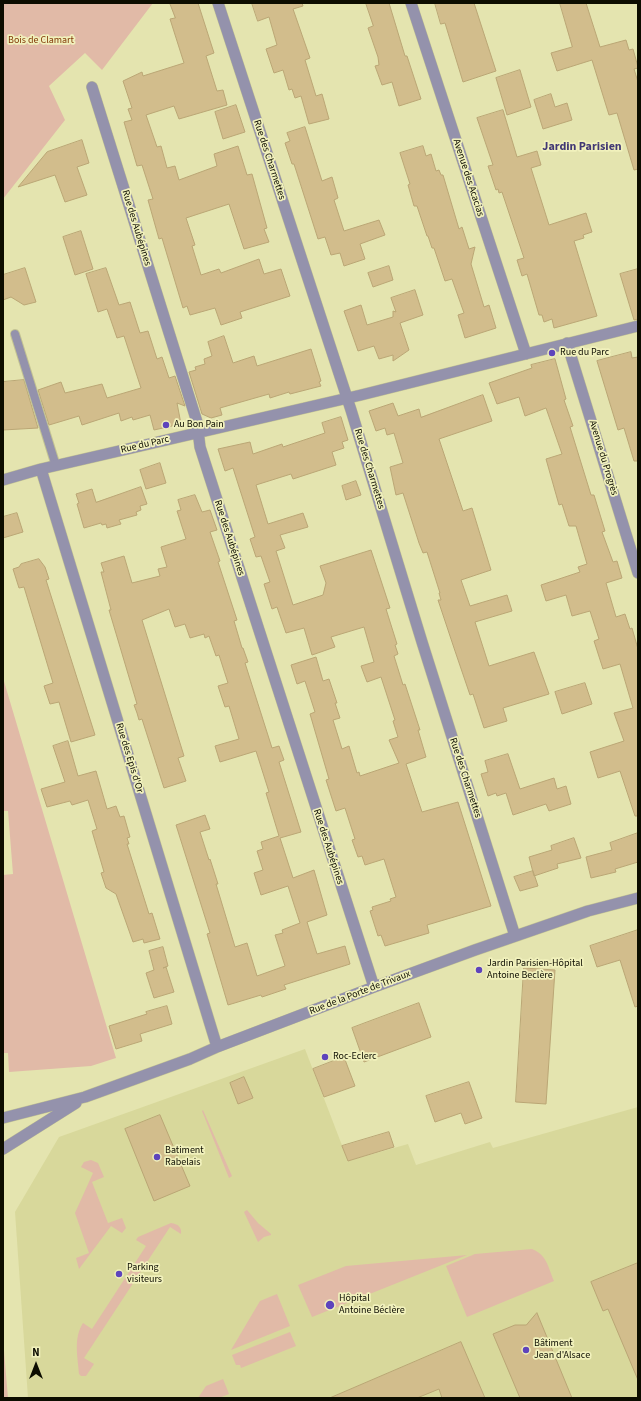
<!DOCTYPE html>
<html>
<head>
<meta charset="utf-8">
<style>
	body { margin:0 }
	#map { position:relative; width:641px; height:1401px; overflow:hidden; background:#e4e4af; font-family:"Source Sans 3",sans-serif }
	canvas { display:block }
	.frame { position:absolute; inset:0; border:4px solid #0d0d00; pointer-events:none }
	.north { position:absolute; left:16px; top:1345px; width:40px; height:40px; -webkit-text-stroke:3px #f1f1bc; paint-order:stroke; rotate:0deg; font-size:11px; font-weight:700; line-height:16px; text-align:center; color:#0d0d00 }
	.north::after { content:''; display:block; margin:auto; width:14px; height:18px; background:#0d0d00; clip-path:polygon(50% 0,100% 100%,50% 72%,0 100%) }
</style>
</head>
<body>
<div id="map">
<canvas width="641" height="1401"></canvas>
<div class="frame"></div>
<div class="north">N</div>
</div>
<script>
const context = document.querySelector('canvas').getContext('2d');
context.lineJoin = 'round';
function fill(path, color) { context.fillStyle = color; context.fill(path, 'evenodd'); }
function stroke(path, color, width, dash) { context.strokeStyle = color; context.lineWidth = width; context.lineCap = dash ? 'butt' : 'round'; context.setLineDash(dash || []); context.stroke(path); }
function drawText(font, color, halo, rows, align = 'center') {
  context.font = font + ' "Source Sans 3",sans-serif'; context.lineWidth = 3.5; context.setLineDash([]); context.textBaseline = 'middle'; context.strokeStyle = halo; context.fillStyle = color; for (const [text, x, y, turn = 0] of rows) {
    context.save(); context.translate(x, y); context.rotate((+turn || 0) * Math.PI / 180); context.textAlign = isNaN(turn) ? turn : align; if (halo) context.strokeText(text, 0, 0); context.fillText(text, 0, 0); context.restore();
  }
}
fill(new Path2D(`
	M305 1049 348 1161 408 1144 416 1165 490 1142 493 1148 638 1107V1398H28L15 1212 59 1137Z`), '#d8d89b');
fill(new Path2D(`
	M3 3H153L102 70 85 53 49 86 65 120 3 199Z
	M3 678 116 1058 91 1066 9 1072 8 1053H3V875L13 874 8 811H3Z
	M203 1110 232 1176 229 1178 202 1111Z
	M91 1160 98 1163 104 1177 92 1182 108 1223 122 1218 126 1228 122 1233 111 1226 79 1269 76 1258 89 1253 75 1213 93 1173 81 1167 84 1162Z
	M247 1210 258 1223 271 1234V1235L264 1237 258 1242 244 1212Z
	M171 1223C178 1224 182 1227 181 1234L170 1227 84 1358 94 1364 86 1376H81L79 1374C78 1357 73 1339 83 1323L92 1329 146 1246 136 1240 138 1237Z
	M532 1249C547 1255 548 1267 554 1281L467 1317 446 1266 475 1254Z
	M467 1255 312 1317 298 1285 346 1266Z
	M277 1294 290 1326 231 1350 260 1301Z
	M290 1332 296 1346 241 1368 240 1365H236L232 1355Z
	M3 1339 8 1398H3Z
	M223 1379 229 1394 219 1398H198L206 1386Z`), '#e1baa7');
const building = new Path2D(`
	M170 3H198L214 53 206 56 217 91 223 90 227 105 179 119 174 106 146 115 157 147 161 146 167 168 175 166 179 180 217 166 214 154 238 146 247 175 252 174 267 228 264 229 269 242 244 249 229 204 186 218 195 245 192 246 201 275 219 269 221 273 259 259 264 274 281 269 290 296 240 312 242 318 221 325 215 308 190 315 187 306 183 308 162 238 159 239 148 200 153 199 142 165 137 166 124 122 132 120 128 109 132 108 123 81 142 72 143 76 184 63 170 19 175 18Z
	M252 3H302L303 6 293 9 310 58 305 60 316 96 322 94 329 119 309 124 301 96 295 98 292 89 289 90 283 70 274 73 266 49 277 45 269 17 258 21Z
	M366 3H389L405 56H407L421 99 399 106 392 82 382 85 375 66 379 65 378 57 368 28 373 26Z
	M435 3H474L496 71 463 82 445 23 441 24Z
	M560 3H586L600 47 626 40 629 50 633 49 638 67V68L634 69 638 82V169L634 170 617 113 609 115 592 60 557 71 551 53 572 47Z
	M520 70 531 107 507 115 496 78Z
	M551 94 555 107 567 103 572 120 543 129 534 100Z
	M236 105 245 132 223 139 215 112Z
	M503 110 517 157 537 151 541 165 531 168 549 225 586 213 592 232 583 235 584 238 574 241 597 316 554 328 552 319 544 322 542 315H539L527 274 522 276 517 260 524 258 502 192 499 193 498 189 496 190 488 166 493 165 477 118Z
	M305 127 322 181 332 177 338 198 334 200 344 231 379 220 385 235 360 244 365 259 344 266 340 253 331 255 325 237 318 239 294 164H292L285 143 290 141 287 133Z
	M82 140 89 163 77 167 87 195 65 202 55 175 18 187 47 152Z
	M423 146 426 156 431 154 436 171 439 170 441 175H443L459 229 462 227 469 249 475 247 471 264 484 307 489 305 496 328 465 338 458 315 464 313 452 279 445 281 434 248H432L428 236H427L417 206H414L408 185 410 184 400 153Z
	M81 231 93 269 75 275 63 237Z
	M389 266 393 280 373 287 368 273Z
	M25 268 36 302 24 305 11 297 3 300V275Z
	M106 268 119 305 130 302 140 333 148 331 157 359 162 357 169 378 175 376 185 406 177 403 181 424 154 430 150 415 133 420 132 417 121 421 119 413 82 425 79 416 49 425 38 390 61 382 65 393 102 384 107 398 141 388 124 336 117 338 107 309 98 312 86 274Z
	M638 269V319L634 320 620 274Z
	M415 290 423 315 400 323 409 350 393 361V355L379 359 374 346 358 351 344 311 361 305 367 325 393 317V311L396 312 391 298Z
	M224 336 233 363 254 356 257 366 311 349 321 381 319 382 321 386 290 394 289 392 270 398 269 394 220 408 222 415 211 418 202 414 189 372 196 370 195 367 205 364 204 359 212 356 208 342Z
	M631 352 632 358 638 357V461H634L624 428 618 430 597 361Z
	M555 359 566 399 564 400 573 426 570 427 591 495H594L605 531 602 532 613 562 617 561 622 578 606 583 616 617 625 614 630 629 632 628 638 649V816H635L620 771 598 778 590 752 624 741 614 713 633 708 620 664 603 669 594 641 599 639 590 611 572 616 566 595 546 601 541 585 580 572 578 567 587 564 576 526H569L562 504 559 505 546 459 562 454 546 408 525 416 519 397 497 404 489 383 532 368 531 365Z
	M24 380 38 428 3 430V382Z
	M483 395 492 421 439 439 463 511 472 508 491 570 461 580 470 606 507 595 512 611 475 622 489 666 534 652 549 694 503 708 507 721 484 728 473 694 470 695 455 651 438 600H441L439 593H440L427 552 423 553 419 543 403 493 396 495 390 467 403 463 394 433 387 435 385 428 376 431 369 411 393 403 398 416 419 409 421 417Z
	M341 417 348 440 342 442 344 448 332 452 336 465 293 479 291 474 256 485 268 524 303 513 308 527 280 535 285 548 276 551 293 605 323 595 326 583 320 566 371 550 390 608 386 609 397 644 395 645 398 654 394 656 403 685 405 684 420 730H418L426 757 406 764 422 812 458 802 491 906 427 925 429 933 385 946 381 935 378 936 370 911 373 910 372 907 391 901 390 899 396 897 384 859 365 865 362 856 358 857 352 840 355 839 345 808 336 811 326 780 329 779 310 714 315 712 305 681 297 684 291 665 316 657 323 681 329 679 337 703H335L340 718 333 720 342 749 349 746 357 773 359 772 360 776 399 763 389 740 398 737 393 721 395 720 381 677 367 682 361 666 374 662 364 627 331 637 335 647 312 655 304 628 286 633 277 607 272 609 264 584 270 582 261 556 256 557 250 539 255 537 233 468 225 471 218 449 250 442 253 454 282 444 283 447 325 433 322 423Z
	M160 463 166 483 146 489 140 470Z
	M356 481 361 495 346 500 342 486Z
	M141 487 147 504 140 506 141 510 136 512 137 515 119 520 121 524 107 528 106 524 102 525 101 523 84 528 77 504 79 503 76 494 92 489 96 502Z
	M195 495 202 512 210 510 217 530 210 532 220 561 218 562 237 620 234 621 242 648H243L248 662 245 663 272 748 279 746 284 760 279 762 301 832 280 838 293 878 314 870 327 915 307 922 317 954 345 946 350 964 284 985 286 989 262 997 261 995 228 1005 207 934 210 933 176 825 205 815 210 829 200 832 209 860 210 859 218 884H216L235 947 247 943 257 976 285 966 275 935 283 933 282 930 300 923 288 886 261 895 254 873 263 870 257 851 263 849 261 842 279 836 266 793 269 792 256 751 220 762 215 746 239 739 229 706 225 707 218 686 228 683 219 655 216 656 209 636 205 638 204 634 190 638 185 624 175 627 169 609 142 620 184 756 178 758 186 781 164 788 142 719 139 720 137 713 134 705 137 704 109 610H111L101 572H104L101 563 124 556 132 583 160 576 158 569 167 567 161 547 186 539 177 511 181 510 178 500Z
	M17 513 23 532 3 538V517Z
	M39 559 45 567 49 579 46 580 95 735 71 742 59 702 50 704 44 686 53 683 24 587 19 588 13 569 19 567 21 564Z
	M585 683 592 704 562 714 555 692Z
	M68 741 78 776 96 771 107 809 116 806 120 817 124 816 130 837 127 838 129 844H127L149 914 152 913 160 939 144 943 143 939 133 942 116 894 106 888 101 873 104 872 92 831 97 829 88 800 72 805 70 801 47 807 41 789 65 782 53 746Z
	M508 754 520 789 554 778 557 789 566 786 571 804 549 811 546 804 513 815 506 793 497 796 496 793 488 796 481 774 488 772 485 761Z
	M638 833V862L615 869 616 872 591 878 586 857 612 850 610 843Z
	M574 838 581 858 557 864 558 868 534 876 529 857 552 850 551 846Z
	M533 871 538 886 520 891 514 877Z
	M638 930V1006L635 1007 620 960 597 967 590 946Z
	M163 947 168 966 163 968 166 967 174 992 154 998 146 973 154 970 149 951Z
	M524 968 555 970 546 1104 516 1102Z
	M419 1003 431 1037 364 1062 352 1028Z
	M167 1006 172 1024 140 1034 142 1041 116 1049 109 1026 147 1014 146 1012Z
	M344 1057 355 1086 324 1097 313 1069Z
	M244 1077 253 1098 238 1104 230 1083Z
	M469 1082 482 1118 465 1124 461 1113 435 1122 426 1096Z
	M160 1115 190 1186 154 1201 125 1129Z
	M389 1132 394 1147 348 1161 342 1146Z
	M638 1263V1380L608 1309 603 1311 591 1282Z
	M537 1313 572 1398H520L493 1334 515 1325H526Z
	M461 1342 485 1398H442L439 1389 417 1398H330Z`);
fill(building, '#d2bd8c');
stroke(building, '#baa675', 1);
const service = new Path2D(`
	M15 334 56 466`);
const minor = new Path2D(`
	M218 3 351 410 422 642 515 936
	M411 3 526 354
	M92 87 197 422 200 447 374 987
	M567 343 638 573
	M41 469 217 1047
	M3 480 41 469 361 395 638 326
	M3 1118 85 1097 190 1059 217 1047 374 987 475 950 588 911 638 898
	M3 1149 76 1103`);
stroke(service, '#c2c293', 10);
stroke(minor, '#c2c293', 12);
stroke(service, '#9492ac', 8);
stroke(minor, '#9492ac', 11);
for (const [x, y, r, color] of [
	[552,353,4,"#5e44bc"],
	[166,425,4,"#5e44bc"],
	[479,970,4,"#5e44bc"],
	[325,1057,4,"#5e44bc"],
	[157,1157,4,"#5e44bc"],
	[119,1274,4,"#5e44bc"],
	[330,1305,5,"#5e44bc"],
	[526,1350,4,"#5e44bc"]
]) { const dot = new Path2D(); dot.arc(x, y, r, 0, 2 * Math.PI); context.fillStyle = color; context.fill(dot); stroke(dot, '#f1f1bc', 1.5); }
drawText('10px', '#823907', '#f1f1bc', [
	["Bois de Clamart",41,41]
]);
drawText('10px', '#0d0d00', '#f1f1bc', [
	["Rue des Charmettes",269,160,72],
	["Avenue des Acacias",468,178,72],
	["Rue des Aubépines",136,228,73],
	["Rue du Parc",145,445,-13],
	["Avenue du Progrès",603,458,73],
	["Rue des Charmettes",369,469,73],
	["Rue des Aubépines",229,538,72],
	["Rue des Epis d'Or",129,758,73],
	["Rue des Charmettes",465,778,72],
	["Rue des Aubépines",328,847,72],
	["Rue de la Porte de Trivaux",360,993,-21]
]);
drawText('10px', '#0d0d00', '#f1f1bc', [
	["Rue du Parc",560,353],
	["Au Bon Pain",174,425],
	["Jardin Parisien-Hôpital",487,964],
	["Antoine Beclère",487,976],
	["Roc-Eclerc",333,1057],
	["Batiment",165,1151],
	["Rabelais",165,1163],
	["Parking",127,1268],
	["visiteurs",127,1280],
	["Hôpital",339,1299],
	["Antoine Béclère",339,1311],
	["Bâtiment",534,1344],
	["Jean d'Alsace",534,1356]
], 'left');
drawText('bold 12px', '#413874', '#f1f1bc', [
	["Jardin Parisien",582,147]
]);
</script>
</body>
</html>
